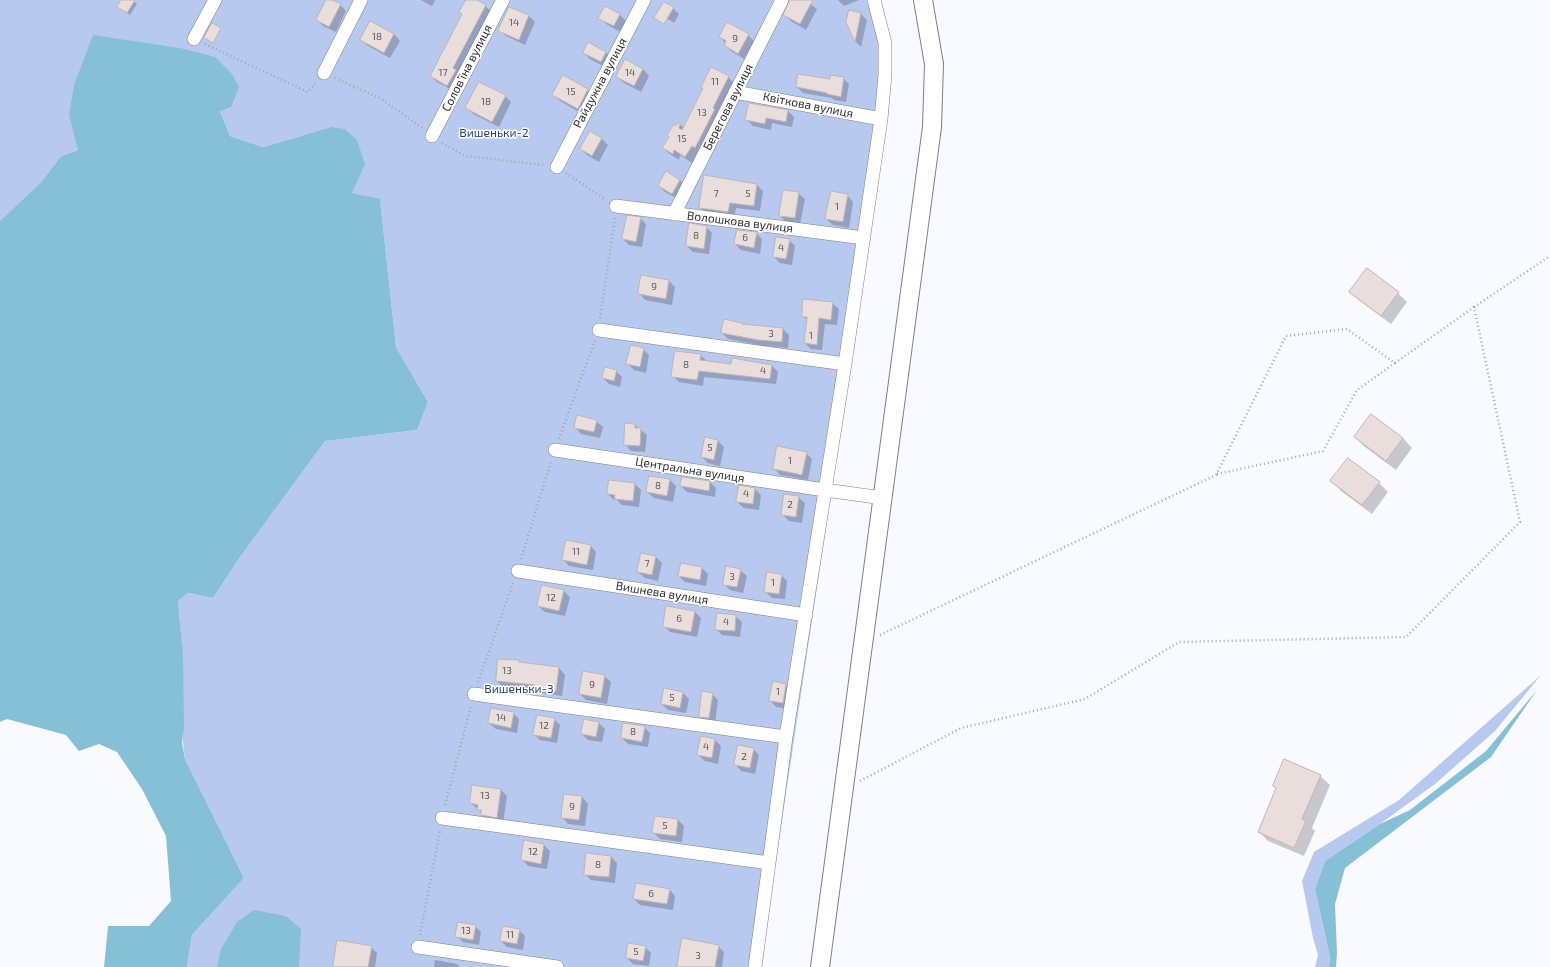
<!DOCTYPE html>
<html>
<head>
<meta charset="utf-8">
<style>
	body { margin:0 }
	canvas { display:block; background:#f8faff }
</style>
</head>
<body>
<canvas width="1550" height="967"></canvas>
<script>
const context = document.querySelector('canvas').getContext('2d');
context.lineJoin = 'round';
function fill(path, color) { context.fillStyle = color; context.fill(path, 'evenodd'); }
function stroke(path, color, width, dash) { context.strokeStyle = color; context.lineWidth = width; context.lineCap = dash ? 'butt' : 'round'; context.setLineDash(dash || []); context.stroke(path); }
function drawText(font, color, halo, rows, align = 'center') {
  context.font = font + ' "Exo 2",sans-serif'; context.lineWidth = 3; context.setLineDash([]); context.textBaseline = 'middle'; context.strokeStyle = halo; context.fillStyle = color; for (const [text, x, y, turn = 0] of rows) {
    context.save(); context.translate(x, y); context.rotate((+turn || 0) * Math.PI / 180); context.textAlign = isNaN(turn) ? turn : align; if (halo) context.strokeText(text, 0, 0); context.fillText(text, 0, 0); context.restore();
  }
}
fill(new Path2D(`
	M0 0H880L890 43 889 108 760 967H187L192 935 244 878 185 759C181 737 183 713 183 691 183 661 181 631 178 601L188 593 213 598 238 560 325 441 417 430 428 402 396 347 380 200 352 193 357 181 304 135 263 147 230 136 220 111 75 135 78 150 61 156 42 181 0 221Z
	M1541 675 1495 731 1435 784 1380 824 1325 861 1315 889 1330 957 1329 967H1315L1318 955 1313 938 1302 881 1314 852 1399 800Z`), '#b8c9ef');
fill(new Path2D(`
	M93 35 180 48 215 57 232 74 239 87 231 107 220 111 230 136 263 147 332 127 345 129 357 140 365 164 352 193 380 199 396 347 428 402 417 430 325 441 238 560 213 598 188 593 178 601 183 655 184 728 182 743 185 759 244 878 192 935 187 967H104L108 926H149L171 901 166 836 142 789 117 752 99 744 79 751 66 735 7 719 0 722V221L42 181 61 156 78 150 69 115 74 85Z
	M1537 690 1491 757 1345 868 1335 904 1337 953 1336 967H1329L1330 957 1315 889 1325 861 1380 824 1410 810 1486 751Z
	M254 910 286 916 301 929 299 967H217L221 949 237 922Z`), '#85c0d6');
fill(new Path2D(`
	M122 0H132L137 4 130 15 118 7Z
	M327 0H330L340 5 346 11 336 32 323 26 317 19Z
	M421 0H435L432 6Z
	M467 0H475L485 6 492 12 454 91 437 82 431 76 463 14Z
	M791 0H805L817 9 806 30 791 21 784 15Z
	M838 0H859L844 6Z
	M509 8 529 16 535 22 525 45 506 36 499 30Z
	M605 8 620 15 626 21 620 32 606 24 600 18Z
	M673 8 679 14 674 23 665 17Z
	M860 13 867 20 861 47 855 41 847 22Z
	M394 34 400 41 390 58 368 46 361 40Z
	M748 35 754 41 744 59 731 51 720 37Z
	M589 44 606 52 612 59 607 68 590 59 584 53Z
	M626 60 643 69 649 76 641 92 624 83 617 76Z
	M728 77 734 83 692 163 680 155 679 160 670 154 663 148 676 127 679 124 684 128Z
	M843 78 849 84 846 102 834 100 832 98 803 93 797 87Z
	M587 90 594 96 584 115 560 101 554 95Z
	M505 96 511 102 499 127 473 114 467 108Z
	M788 111 794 117 792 127 772 123 771 130 753 126 747 120Z
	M590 133 602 139 608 145 599 162 587 155 581 149Z
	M666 173 680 180 686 187 678 199 665 192 659 186Z
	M757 185 763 191 760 211 736 208 734 218 707 214 700 208Z
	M798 193 805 199 800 224 786 222 780 216Z
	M847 195 853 202 849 228 833 225 826 219Z
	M640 218 646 224 642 247 629 245 623 239Z
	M706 227 712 233 709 254 693 252 687 246Z
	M756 233 762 239 760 254 741 250 735 244Z
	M789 240 795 246 792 265 780 263 774 257Z
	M642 276 669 281 675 287 672 305 645 300 639 293Z
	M1350 292 1398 293 1407 302 1391 324 1360 301Z
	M832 303 839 309 837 325 825 324 822 350 811 349 805 343 808 321 803 316Z
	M742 324 744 326 783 329 789 335 788 348 764 346 728 339 722 333Z
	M643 349 649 355 646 373 634 370 628 364Z
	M700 355 707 361 732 365 772 366 778 372 776 384 704 377 703 386 679 382 673 376Z
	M616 371 622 377 620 387 609 384 603 378Z
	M596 421 603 427 600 438 581 434 575 427Z
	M626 425H635L647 435 645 452 631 451 625 444Z
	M1355 437 1403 438 1412 448 1396 470 1365 447Z
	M718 441 724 447 720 466 708 463 702 457Z
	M806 453 812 459 808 480 780 475 774 468Z
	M682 478 710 482 716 488 715 497 687 492 681 486Z
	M670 480 676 486 673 502 654 498 647 492Z
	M610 481 635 484 641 490 639 507 622 505 617 500H614L608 494Z
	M1332 481 1379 483 1388 492 1372 514 1341 491Z
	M755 489 761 495 759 510 744 508 737 502Z
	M798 497 805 503 802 523 789 521 783 515Z
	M590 545 596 552 593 570 569 566 563 559Z
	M655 556 662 563 658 581 645 578 638 572Z
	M681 564 702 568 708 574 706 586 685 582 679 576Z
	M740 570 747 576 743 593 730 590 724 584Z
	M781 575 787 581 785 599 772 598 766 592Z
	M564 591 570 597 565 616 545 612 538 606Z
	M695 612 701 618 697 637 670 632 664 626Z
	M735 616 742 622 740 637 722 635 716 629Z
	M520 663 559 668 565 675 562 696 542 693 539 690 503 687 497 681Z
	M604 676 611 682 607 704 586 700 580 694Z
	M786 685 792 691 789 709 776 707 770 700Z
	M683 693 689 699 686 713 668 710 662 704Z
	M712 694 718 700 715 724 706 723 700 717Z
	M513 713 519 719 517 733 496 729 489 723Z
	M554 719 560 725 557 743 540 740 534 734Z
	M599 723 605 729 602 742 588 740 582 734Z
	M644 727 650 733 648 747 628 744 622 738Z
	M701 738 715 740 721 746 718 764 705 761 698 755Z
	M753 749 759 755 755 774 741 771 735 764Z
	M1320 776 1330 785 1312 828 1315 831 1304 856 1268 841 1259 832 1277 789 1274 786Z
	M501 790 507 796 503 823 488 821 482 815V813L471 803Z
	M565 795 582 797 588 804 585 826 568 824 562 817Z
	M678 820 684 826 682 842 660 839 654 833Z
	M525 842 544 845 550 851 547 869 528 866 522 859Z
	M587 854 611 857 617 863 615 883 591 880 585 874Z
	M669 889 675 896 673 910 640 905 634 899Z
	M475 926 481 932 479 945 463 942 457 936Z
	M519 930 525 936 523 950 507 947 501 941Z
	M718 946 724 952 722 967H678Z
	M371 947 377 953 375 967H334Z
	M645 947 651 953 649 966 633 964 627 958Z
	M435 960 457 964 460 967H434Z`), '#0003');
const building = new Path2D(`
	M121 0H135L127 13 117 7Z
	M326 0H332L341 4 329 27 316 20Z
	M466 0H477L486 5 453 68 456 70 447 86 430 76 462 14 459 12Z
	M790 0H813L800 24 783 15Z
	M664 2 674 7 664 24 654 18Z
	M605 6 620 14 614 26 598 19Z
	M509 7 529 15 519 40 498 31Z
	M849 10 861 13 855 42 846 22Z
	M370 21 394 34 384 53 360 40Z
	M727 22 749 34 738 54 724 45 726 41 719 37Z
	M212 23 221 28 213 43 204 38Z
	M588 42 606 52 601 62 583 53Z
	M625 59 643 69 634 86 616 77Z
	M711 67 729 76 713 108 715 109 695 148 692 146 685 157 674 150 673 154 662 148 669 137 667 135 674 124 676 126 678 122 680 123 679 128 682 130 703 88H701Z
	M798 74 830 79V75L844 77 841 97 827 94V93L796 87Z
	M563 75 588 89 578 109 552 95Z
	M479 82 506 95 492 122 465 108Z
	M749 103 788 110 786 122 766 118 765 124 745 120Z
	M590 131 602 138 592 156 580 149Z
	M666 171 680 180 672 194 658 186Z
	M704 175 757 184 754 206 730 203 728 212 699 208Z
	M783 190 799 192 795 218 779 216Z
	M831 191 848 194 843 222 825 219Z
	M627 215 641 217 636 242 622 239Z
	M689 223 707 226 704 249 686 246Z
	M737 230 757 232 754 248 734 244Z
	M776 237 790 239 786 259 773 257Z
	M1367 268 1399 292 1381 316 1349 292Z
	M641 275 669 280 666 299 638 294Z
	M803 299 833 302 831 320 819 318 817 345 804 343 807 317H802Z
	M724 319 742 323V324L783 328 782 342 758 340 721 333Z
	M631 345 644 348 640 367 626 364Z
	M675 351 701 354 700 360 731 364 732 358 772 365 770 379 699 371 697 380 671 377Z
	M605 367 617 370 614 381 602 378Z
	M1371 414 1403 438 1386 461 1354 437Z
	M577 415 597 420 594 432 574 428Z
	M625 423 635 424V428H641L640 446 624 445Z
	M705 437 718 440 714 460 701 457Z
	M777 446 807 452 802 475 773 469Z
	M1348 458 1380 482 1362 505 1330 481Z
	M649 476 670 479 667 496 646 492Z
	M682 477 710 481 709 491 680 486Z
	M609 480 635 483 633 501 614 499 615 495 607 494Z
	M739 485 755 488 753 504 736 502Z
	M784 494 799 496 796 517 781 515Z
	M566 540 591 545 587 565 562 560Z
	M641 553 656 556 652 575 637 572Z
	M681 563 702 567 700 580 678 576Z
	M726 566 741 569 737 587 723 585Z
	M767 572 782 574 779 594 764 592Z
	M542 585 564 590 559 611 537 606Z
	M666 606 695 611 691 632 663 627Z
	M717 613 736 615 735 631 715 630Z
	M498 659 519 660V662L559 667 556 691 535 688V685L496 681Z
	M583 671 605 675 601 698 579 694Z
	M773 681 786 684 783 703 769 701Z
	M664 688 683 692 680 708 661 704Z
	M702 691 713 693 709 718 699 717Z
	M491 708 514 712 511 728 488 723Z
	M537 715 555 718 551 738 533 735Z
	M584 719 599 722 596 737 581 734Z
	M623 723 645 726 642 742 621 738Z
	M701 736 715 739 712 758 697 755Z
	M738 745 754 748 750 768 734 765Z
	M1284 759 1321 775 1302 819 1306 821 1294 848 1258 832 1276 788 1273 786Z
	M472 785 501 789 497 818 481 815V810H477L478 805 470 803Z
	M564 794 582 796 579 820 561 818Z
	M655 816 678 819 676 836 652 833Z
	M524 840 544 844 541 864 521 860Z
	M586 853 611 856 609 877 584 875Z
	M636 883 670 889 667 904 633 899Z
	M458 922 476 925 473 940 455 937Z
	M503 926 520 929 517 944 500 941Z
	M682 938 719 945 715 967H677Z
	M337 940 372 946 368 967H333Z
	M628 943 646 946 643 961 626 958Z`);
fill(building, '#e9dedc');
stroke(building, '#bfb5b4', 1);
const street = new Path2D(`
	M194 39 215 0
	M324 73 361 0
	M735 92 881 119
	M432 136 503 0
	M557 167 644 0
	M616 206 864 238
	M674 214 782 0
	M599 330 845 364
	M555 450 825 490 883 498
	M518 571 806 615
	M474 694 786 737
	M442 818 769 863
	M418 947 557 967
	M755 967 786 737 845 364 881 119 885 75V43L874 0`);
const secondary = new Path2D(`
	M820 967 932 127 934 64 923 0`);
stroke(street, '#7c7f86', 14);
stroke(secondary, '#7c7f86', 20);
stroke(new Path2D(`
	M205 44 308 92 317 81
	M335 78 380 98 422 128
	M442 143 465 156 545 165
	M566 173 605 199
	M600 318 615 218
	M559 439 595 340
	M1217 474 1323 451 1357 390 1395 363
	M521 559 551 461
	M880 635 1216 475 1286 336 1347 329 1395 363 1474 307
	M478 682 513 583
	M860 781 961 728 1085 699 1179 642 1406 637 1520 522 1474 307 1550 256
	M445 805 471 706
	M420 935 440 830`), '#a4a5aa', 2.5, [1, 3]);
stroke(street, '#fff', 13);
stroke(secondary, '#fff', 18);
drawText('10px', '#5b595b', null, [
	["14",514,23],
	["18",377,37],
	["9",735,39],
	["17",443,73],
	["14",630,73],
	["11",715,82],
	["15",571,92],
	["18",486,102],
	["13",702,113],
	["15",682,139],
	["7",716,194],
	["5",748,194],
	["1",837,207],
	["8",696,236],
	["6",745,238],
	["4",781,248],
	["9",654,287],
	["3",771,334],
	["1",811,336],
	["8",686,365],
	["4",763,371],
	["5",710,448],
	["1",790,461],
	["8",658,486],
	["4",746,494],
	["2",790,505],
	["11",576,552],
	["7",647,564],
	["3",732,577],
	["1",773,583],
	["12",551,598],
	["6",679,619],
	["4",726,622],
	["13",507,671],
	["9",592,685],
	["1",778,692],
	["5",672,698],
	["14",501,718],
	["12",544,726],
	["8",633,732],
	["4",706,747],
	["2",744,757],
	["13",485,796],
	["9",572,807],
	["5",665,826],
	["12",533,852],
	["8",598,865],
	["6",651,894],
	["13",466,931],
	["11",510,935],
	["5",636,952],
	["3",698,956]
]);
drawText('12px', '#2c2d30', '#fff', [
	["Соловʼїна вулиця",467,68,-63],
	["Райдужна вулиця",600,83,-62],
	["Квіткова вулиця",808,105,11],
	["Берегова вулиця",728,107,-63],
	["Волошкова вулиця",740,222,7],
	["Центральна вулиця",690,470,9],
	["Вишнева вулиця",662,593,9]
]);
drawText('12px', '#263b72', '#fff', [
	["Вишеньки-2",494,133],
	["Вишеньки-3",519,689]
]);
</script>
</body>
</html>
